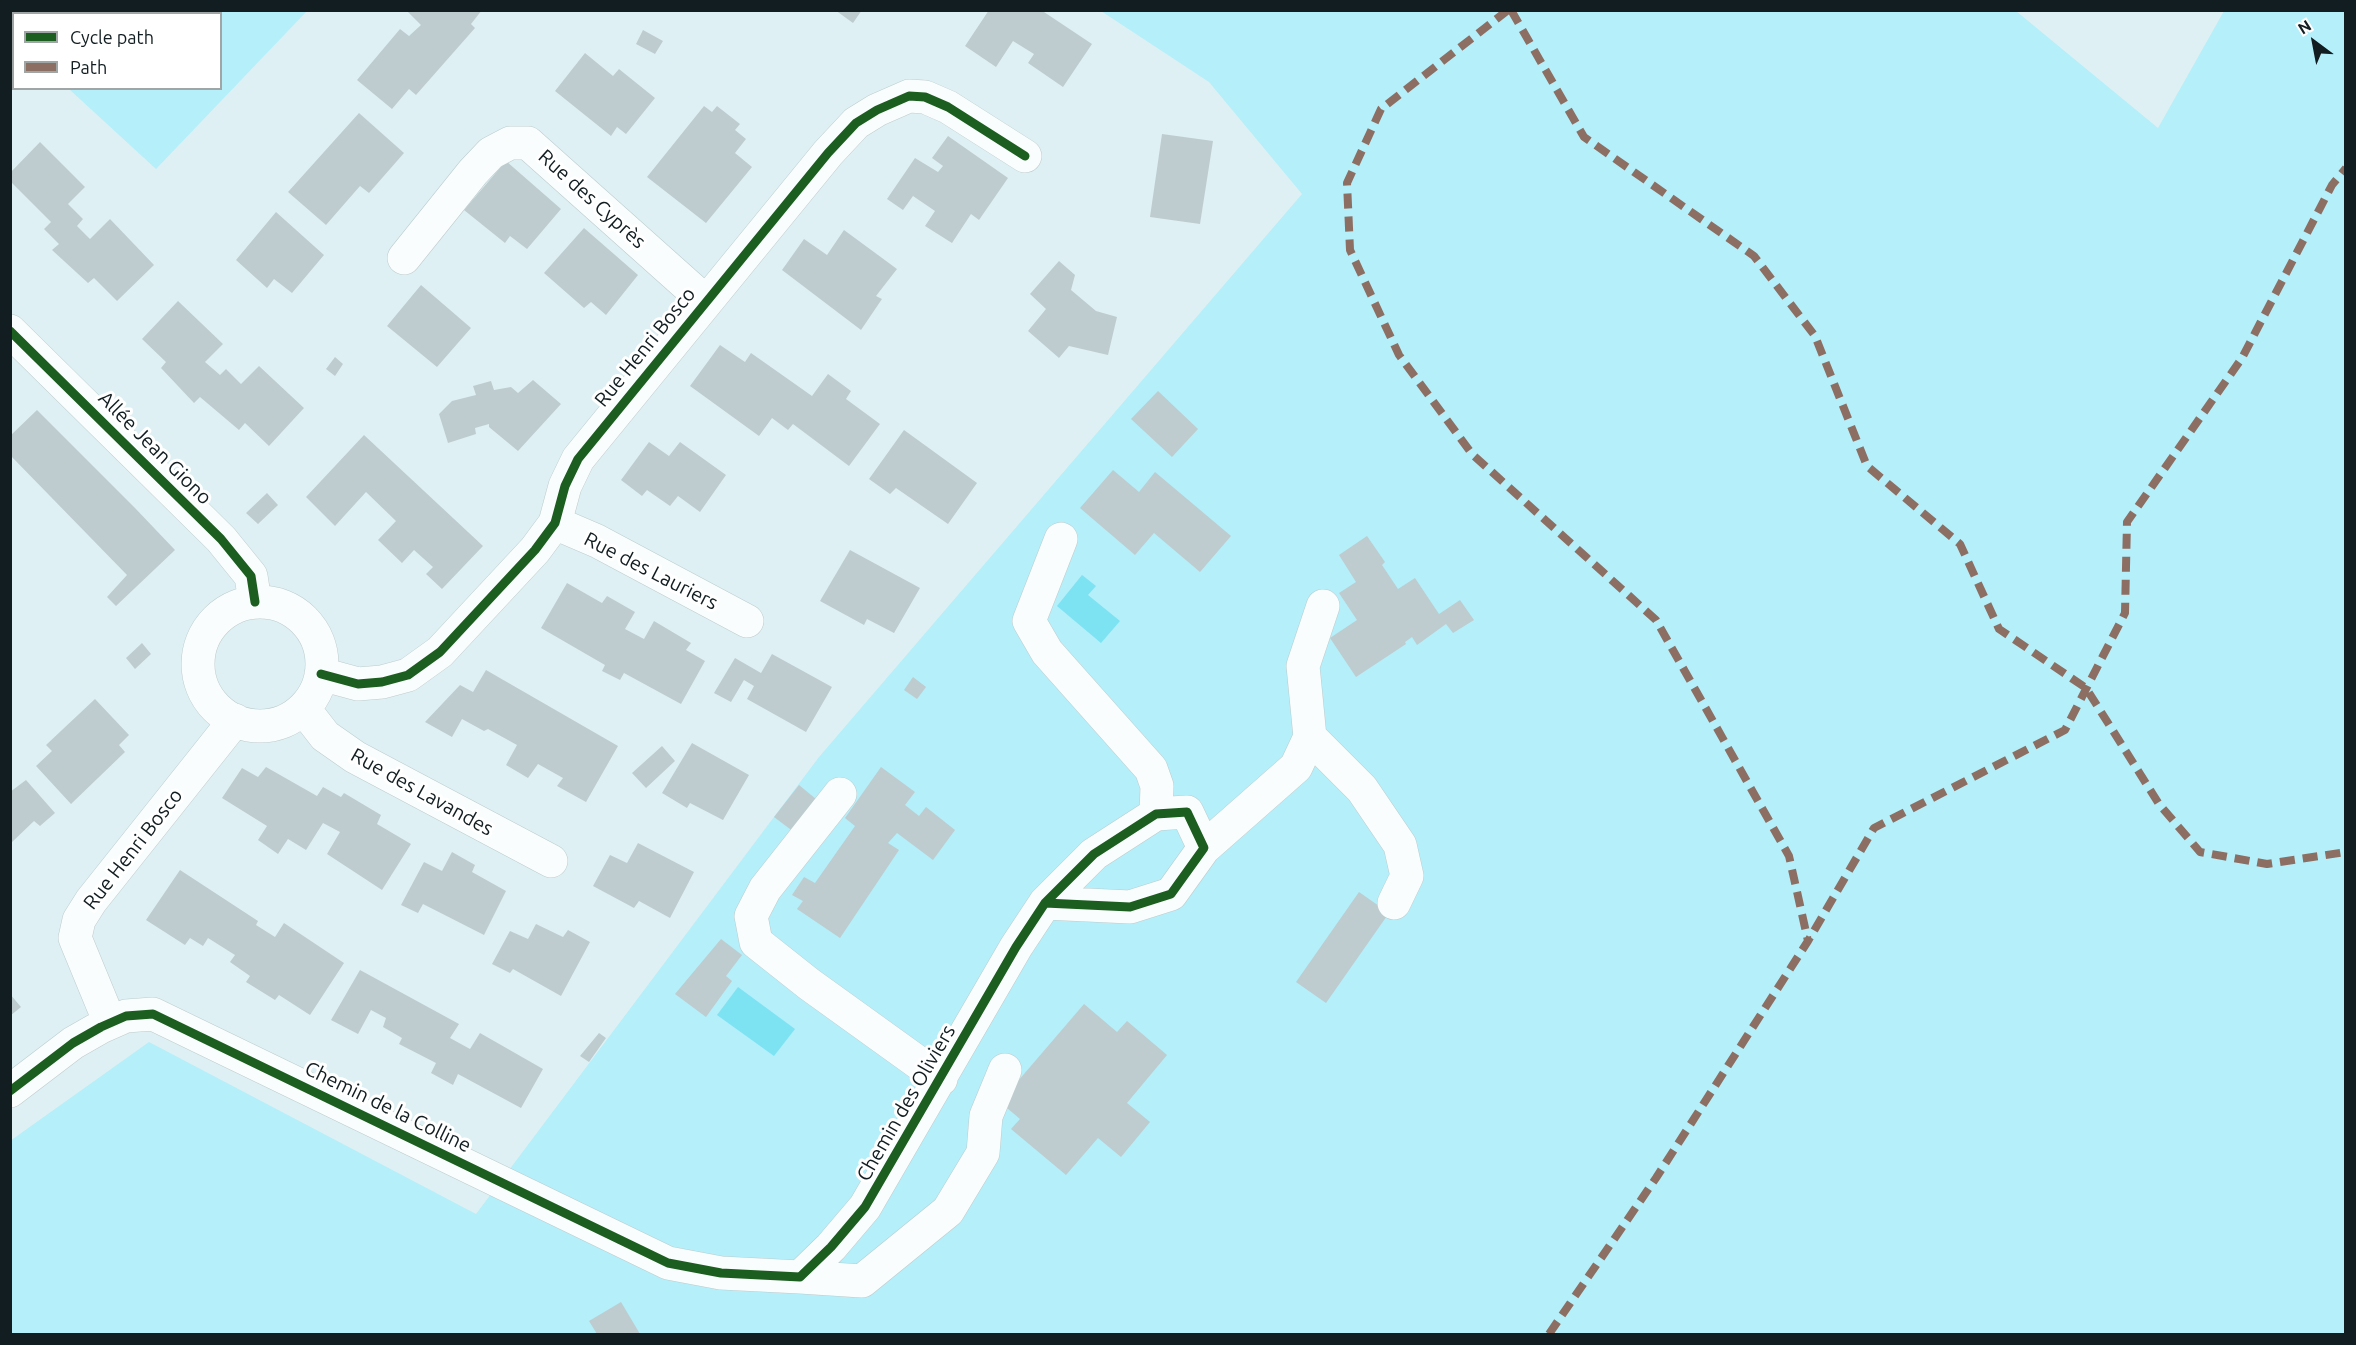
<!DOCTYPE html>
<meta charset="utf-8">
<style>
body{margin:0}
#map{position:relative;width:2356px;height:1345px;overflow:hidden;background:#def0f3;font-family:Ubuntu,sans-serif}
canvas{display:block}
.frame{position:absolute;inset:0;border:12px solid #111d20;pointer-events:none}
.legend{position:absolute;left:12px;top:12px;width:210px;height:78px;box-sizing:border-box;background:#fff;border:2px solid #a0a5a6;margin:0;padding:8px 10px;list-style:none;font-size:18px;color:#111d20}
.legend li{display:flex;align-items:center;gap:12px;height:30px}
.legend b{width:30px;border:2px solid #a0a5a6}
.north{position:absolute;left:2284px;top:12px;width:60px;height:60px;-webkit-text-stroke:4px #fff;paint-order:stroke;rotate:328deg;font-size:16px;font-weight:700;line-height:24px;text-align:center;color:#111d20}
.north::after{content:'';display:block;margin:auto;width:21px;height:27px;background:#111d20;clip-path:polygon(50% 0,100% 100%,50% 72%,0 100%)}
</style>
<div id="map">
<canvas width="2356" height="1345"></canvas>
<div class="frame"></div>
<ul class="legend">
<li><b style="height:8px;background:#1b5e20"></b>Cycle path</li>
<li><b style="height:8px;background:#8d6e63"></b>Path</li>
</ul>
<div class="north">N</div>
</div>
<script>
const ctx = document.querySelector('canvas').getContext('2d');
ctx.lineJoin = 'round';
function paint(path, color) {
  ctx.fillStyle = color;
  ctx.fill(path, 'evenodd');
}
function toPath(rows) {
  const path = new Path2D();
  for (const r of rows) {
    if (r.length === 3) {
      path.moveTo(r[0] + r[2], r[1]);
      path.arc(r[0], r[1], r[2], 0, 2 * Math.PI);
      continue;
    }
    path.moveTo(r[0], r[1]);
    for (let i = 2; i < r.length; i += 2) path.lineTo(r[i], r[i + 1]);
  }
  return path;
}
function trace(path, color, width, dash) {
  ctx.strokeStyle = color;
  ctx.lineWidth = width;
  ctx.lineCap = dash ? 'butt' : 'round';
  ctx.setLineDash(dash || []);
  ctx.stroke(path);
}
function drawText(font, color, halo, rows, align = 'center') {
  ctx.font = font + ' Ubuntu,sans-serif';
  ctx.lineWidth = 6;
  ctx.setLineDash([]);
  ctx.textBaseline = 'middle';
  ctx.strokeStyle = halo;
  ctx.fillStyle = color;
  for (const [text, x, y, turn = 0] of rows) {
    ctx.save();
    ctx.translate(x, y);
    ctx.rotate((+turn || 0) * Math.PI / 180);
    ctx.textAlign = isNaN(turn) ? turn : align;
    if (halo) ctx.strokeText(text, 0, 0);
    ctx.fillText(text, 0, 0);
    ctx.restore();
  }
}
paint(toPath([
 [10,11,11,10,307,11,156,169,69,89,220,88,220,14,14,14,13,38,11,35],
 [1101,11,2016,11,2158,128,2224,11,2345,11,2345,1334,11,1334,10,1141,149,1042,476,1214,819,757,1302,194,1209,82]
]), '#b4effa');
paint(toPath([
 [1082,575,1096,586,1088,595,1120,621,1101,643,1057,606],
 [738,987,795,1029,774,1056,717,1015]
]), '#7de3f2');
paint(toPath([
 [406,10,482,10,471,24,475,28,416,95,409,89,392,109,357,80,400,29,409,36,421,25],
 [835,10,862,10,853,23],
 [989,10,1041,10,1092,44,1063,87,1028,63,1034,54,1013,41,996,67,965,46],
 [643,30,663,41,655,54,636,44],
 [585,53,613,76,619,69,655,98,626,134,617,127,611,136,555,91],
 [704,106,712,112,717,106,740,124,735,130,746,139,735,153,752,167,706,223,647,177],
 [359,113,404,153,369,193,360,186,326,225,288,192],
 [1162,134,1213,141,1200,224,1150,217],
 [948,136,1008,178,979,220,971,214,952,243,925,226,935,211,913,196,903,210,887,199,915,158,938,172,943,166,932,158],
 [40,142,85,187,68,204,83,219,77,226,90,239,110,219,154,265,117,301,94,278,88,283,52,250,59,244,44,229,51,222,10,181,10,173],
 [506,161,561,209,527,249,510,236,505,243,464,210],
 [276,212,324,255,292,293,274,279,267,288,236,260],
 [584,228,638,275,606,315,591,302,584,308,544,273],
 [844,230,897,269,876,296,882,299,861,330,782,270,804,239,827,255],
 [1059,261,1075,275,1071,290,1096,311,1117,317,1108,355,1069,346,1059,358,1028,331,1046,309,1030,294],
 [421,285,471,328,437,367,387,326],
 [178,301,223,344,205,362,220,375,226,369,241,384,259,366,304,408,269,446,245,423,239,430,200,397,194,403,161,368,166,362,142,339],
 [720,345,745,362,751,353,812,396,828,374,851,391,846,399,880,424,849,466,793,424,788,430,772,418,759,436,690,386],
 [335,357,343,364,335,376,326,369],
 [533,380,561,404,518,451,489,427,489,424,475,428,476,434,448,443,439,414,452,401,476,395,473,386,491,381,494,390,511,387,518,393],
 [1158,391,1198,429,1172,457,1131,419],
 [37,410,135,508,175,550,116,606,107,597,127,575,10,455,10,436],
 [904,430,977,483,948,524,896,488,890,494,869,479],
 [364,435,483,546,442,589,426,574,433,567,414,550,402,563,378,540,396,521,366,492,335,526,306,497],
 [649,442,669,456,680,442,726,475,700,512,678,496,670,506,647,490,642,496,621,480],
 [1113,470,1139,492,1155,472,1231,536,1200,572,1154,533,1135,555,1080,508],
 [267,493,278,505,258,524,246,513],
 [1367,536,1385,562,1382,565,1398,589,1415,578,1439,614,1460,600,1474,620,1453,633,1446,624,1417,645,1412,637,1405,642,1406,644,1356,677,1330,638,1357,620,1339,593,1356,582,1339,555],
 [850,550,920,588,894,633,867,619,864,625,820,601],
 [567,583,602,603,607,596,635,612,625,629,644,639,654,621,691,643,686,650,705,661,681,704,624,673,620,680,602,671,605,665,541,628],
 [142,643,151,654,135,669,126,658],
 [772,654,832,687,806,732,747,699,754,686,744,680,731,702,714,693,735,658,761,673],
 [486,670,618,746,586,802,557,786,563,778,538,764,528,778,506,765,517,745,488,729,484,731,462,719,452,737,425,722,460,685,473,692],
 [913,677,926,687,917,699,904,690],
 [95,699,129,735,119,745,125,752,71,804,36,766,52,751,46,745],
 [692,743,749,775,723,820,690,803,687,808,662,793],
 [662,746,675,761,646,788,632,773],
 [266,767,317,796,323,787,341,797,344,793,381,815,377,824,411,844,382,890,327,854,340,832,323,823,306,850,288,839,278,854,258,840,267,826,222,798,242,768,258,777],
 [881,767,915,792,905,805,919,816,926,807,955,830,933,860,897,833,888,843,899,850,840,938,797,909,803,901,792,895,804,877,815,883,855,826,845,818],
 [26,780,55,813,40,826,34,821,10,844,10,792],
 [799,785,822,804,798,835,774,817],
 [638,843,694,872,670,918,639,901,634,908,593,886,610,855,627,863],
 [452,852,475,865,472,872,506,891,484,935,423,904,418,913,401,905,424,862,442,871],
 [180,870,258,921,256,925,275,937,284,923,344,963,310,1015,279,995,275,1000,246,982,250,976,230,962,235,955,208,938,203,946,190,938,185,945,146,920],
 [1359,892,1389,913,1326,1003,1296,982],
 [536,924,563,937,568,930,590,942,561,996,513,969,510,973,492,964,510,931,528,939],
 [721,939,742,955,726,976,732,981,706,1017,675,994],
 [360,970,459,1024,450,1038,470,1049,480,1033,543,1069,521,1108,458,1074,453,1085,431,1073,436,1063,399,1044,402,1038,383,1027,386,1018,371,1010,358,1034,331,1020],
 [10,994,21,1007,10,1016],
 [1084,1004,1117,1032,1127,1021,1167,1055,1127,1103,1150,1122,1121,1157,1098,1138,1066,1175,1011,1129,1020,1119,1000,1102],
 [599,1033,606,1038,589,1062,580,1056],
 [621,1302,640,1334,597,1334,589,1321]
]), '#becccf');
const minor = toPath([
 [404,258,473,172,491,153,510,143,528,143,705,301],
 [10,331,221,539,251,576,255,602],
 [555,523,597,541,747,621],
 [1061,539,1029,621,1047,652,1151,769,1157,786,1156,814],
 [260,664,62],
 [321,674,358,684,382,682,408,675,440,652,535,550,555,523,565,486,578,459,828,153,856,123,877,110,909,96,925,97,948,107,1025,156],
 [304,709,325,736,355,757,551,861],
 [1310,737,1362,789,1400,845,1407,876,1394,903],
 [840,794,765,889,751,916,756,942,809,984,941,1079],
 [1204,848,1296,767,1310,737,1303,666,1323,606],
 [110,1023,75,938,79,920,91,901,235,720],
 [10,1091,73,1043,101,1027,126,1016,153,1014,668,1263,721,1273,800,1277,831,1247,865,1207,1016,947,1045,903,1094,854,1156,814,1187,812,1204,848,1171,894,1130,907,1045,903],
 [800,1277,862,1281,948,1211,983,1153,986,1116,1005,1070]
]);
trace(minor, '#bdccce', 34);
trace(minor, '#fafdfd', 33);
trace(toPath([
 [1508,10,1381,109,1347,183,1350,250,1399,355,1472,454,1656,620,1789,856,1808,941],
 [1511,10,1584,137,1754,256,1815,336,1867,466,1960,544,1999,629,2086,688,2159,804,2200,852,2267,864,2346,852],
 [1549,1334,1656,1178,1808,941,1874,828,2065,730,2125,613,2127,522,2242,358,2332,185,2346,168]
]), '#8d6e63', 8, [15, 8]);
trace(toPath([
 [10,331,221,539,251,576,255,602],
 [321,674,358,684,382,682,408,675,440,652,535,550,555,523,565,486,578,459,828,153,856,123,877,110,909,96,925,97,948,107,1025,156],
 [10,1091,73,1043,101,1027,126,1016,153,1014,668,1263,721,1273,800,1277,831,1247,865,1207,1016,947,1045,903,1094,854,1156,814,1187,812,1204,848,1171,894,1130,907,1045,903]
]), '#1b5e20', 9);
drawText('20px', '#111d20', '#fff', [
 ["Rue des Cyprès",592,199,42],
 ["Rue Henri Bosco",645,347,-51],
 ["Allée Jean Giono",155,448,45],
 ["Rue des Lauriers",651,571,27],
 ["Rue des Lavandes",422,792,29],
 ["Rue Henri Bosco",133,849,-52],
 ["Chemin des Oliviers",906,1103,-60],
 ["Chemin de la Colline",388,1107,26]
]);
</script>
